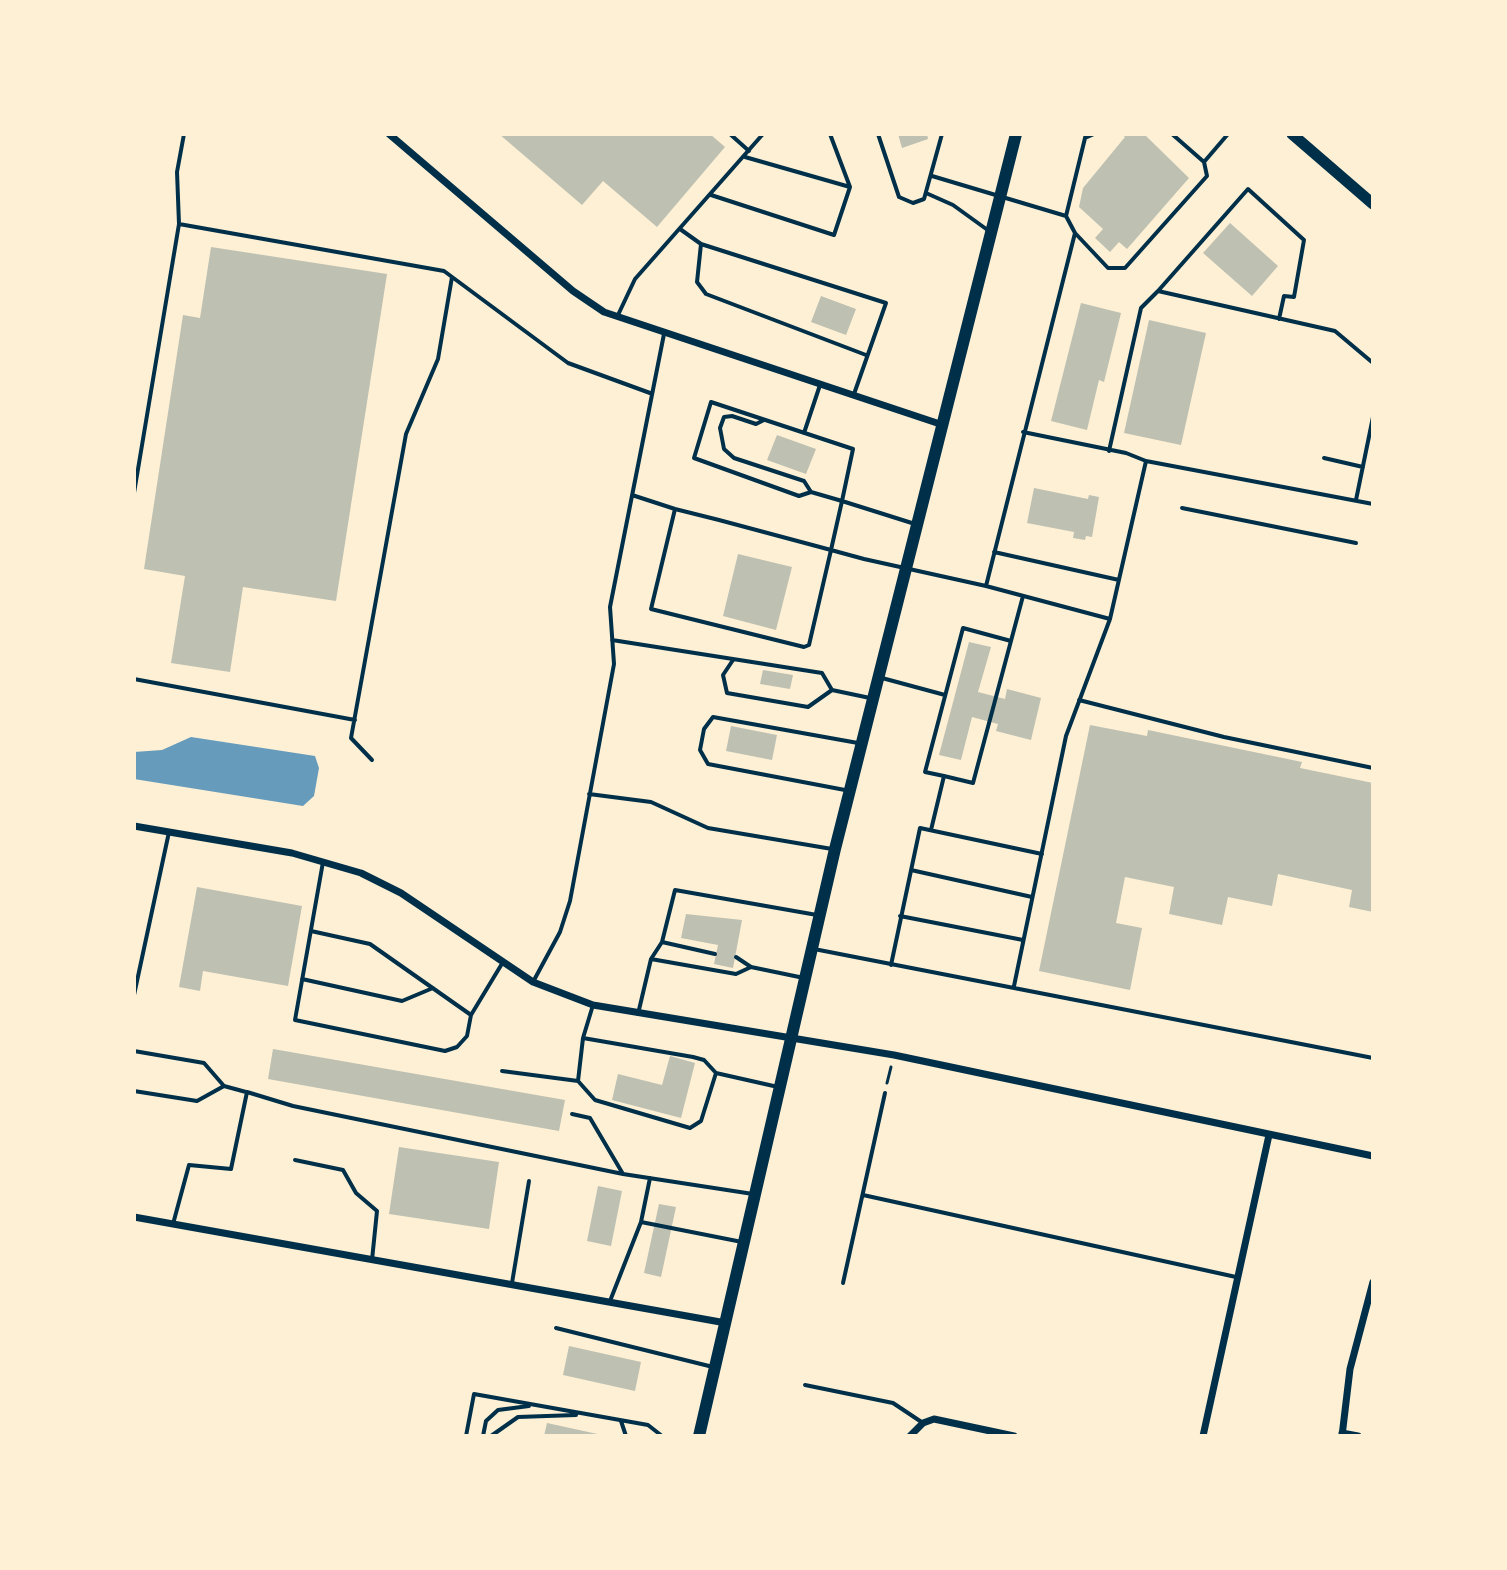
<!DOCTYPE html>
<style>
body{margin:0}
#map{position:relative;width:1507px;height:1570px;overflow:hidden;background:#fdf0d5;font-family:Lora,serif}
canvas{display:block}
.frame{position:absolute;inset:0;border:136px solid #fdf0d5;pointer-events:none}
</style>
<div id="map">
<canvas width="1507" height="1570"></canvas>
<div class="frame"></div>
</div>
<script>
const ctx = document.querySelector('canvas').getContext('2d');
ctx.lineJoin = 'round';
function paint(path, color) {
  ctx.fillStyle = color;
  ctx.fill(path, 'evenodd');
}
function toPath(rows) {
  const path = new Path2D();
  for (const r of rows) {
    path.moveTo(r[0], r[1]);
    for (let i = 2; i < r.length; i += 2) path.lineTo(r[i], r[i + 1]);
  }
  return path;
}
function trace(path, color, width, dash) {
  ctx.strokeStyle = color;
  ctx.lineWidth = width;
  ctx.lineCap = dash ? 'butt' : 'round';
  ctx.setLineDash(dash || []);
  ctx.stroke(path);
}
paint(toPath([
 [191,737,315,756,319,768,314,796,303,806,134,779,134,752,162,750]
]), '#669bbc');
paint(toPath([
 [499,134,710,134,725,147,657,227,603,181,582,205],
 [898,134,927,134,928,139,902,148],
 [1121,134,1144,134,1189,178,1127,249,1119,242,1110,252,1095,238,1103,229,1079,207,1083,188,1125,137],
 [1230,223,1278,266,1252,296,1203,253],
 [211,247,387,274,336,601,243,587,230,672,171,663,185,576,144,569,183,315,200,318],
 [821,296,856,309,846,335,811,322],
 [1081,303,1121,313,1104,382,1099,380,1087,430,1051,421],
 [1149,320,1206,333,1181,445,1124,433],
 [777,435,816,449,806,474,767,460],
 [1034,488,1088,499,1089,495,1099,497,1092,537,1086,536,1085,540,1073,538,1074,532,1027,523],
 [738,554,792,567,776,630,723,616],
 [969,642,991,647,978,692,1005,699,1007,689,1041,698,1031,740,996,731,998,724,972,717,961,760,939,755],
 [763,670,793,675,790,689,760,684],
 [1090,725,1147,736,1148,730,1302,762,1300,768,1373,783,1373,912,1349,907,1352,890,1278,874,1272,906,1228,897,1222,925,1169,914,1174,887,1125,877,1116,923,1142,928,1130,990,1039,971],
 [731,726,777,735,772,760,726,751],
 [197,887,302,906,288,986,203,971,200,991,179,987],
 [686,914,742,920,733,968,714,964,718,945,681,938],
 [273,1049,565,1100,559,1131,268,1079],
 [670,1056,695,1063,681,1118,612,1100,618,1074,662,1085],
 [399,1147,499,1162,489,1229,389,1214],
 [598,1186,622,1191,611,1246,587,1241],
 [659,1204,676,1207,661,1277,644,1273],
 [569,1346,641,1362,635,1391,563,1375],
 [547,1423,602,1435,602,1436,544,1436]
]), '#bec0b2');
trace(toPath([
 [887,1083,891,1067]
]), '#003049', 3);
trace(toPath([
 [730,134,749,151],
 [878,134,899,197,913,203,924,199,942,134],
 [1086,134,1066,216,1075,233,1108,268,1125,268,1207,176,1204,162,1172,134],
 [1085,138,1094,134],
 [745,157,850,187],
 [1204,162,1228,134],
 [932,176,1066,216],
 [926,193,953,205,989,231],
 [711,195,834,235,850,187,830,134],
 [179,224,444,271,568,363,650,393],
 [680,229,701,244,886,303,854,394],
 [701,244,697,282,706,294,866,355],
 [1158,291,1248,189,1304,240,1294,297,1284,296,1279,319],
 [618,315,635,279,763,134],
 [764,420,756,424,732,416,724,417,720,428,724,449,734,458,804,481,811,492],
 [1023,432,1126,453,1146,461,1373,504],
 [804,433,820,385],
 [1109,451,1141,308,1158,291,1335,331,1373,363],
 [1324,458,1363,467],
 [134,493,179,224,177,172,184,134],
 [632,495,675,509],
 [1356,500,1373,417],
 [1182,508,1356,543],
 [915,524,877,512,842,501,811,492,799,496,694,458,711,402,853,449,842,501,831,550,809,645,804,647,651,609,675,509,719,520,831,550,864,559,986,586,1110,619],
 [994,552,1119,580],
 [986,586,1075,233],
 [612,640,822,673,832,690,870,698],
 [733,660,723,675,727,693,808,707,832,690],
 [882,678,945,695],
 [134,679,355,720],
 [1079,700,1224,737,1373,768],
 [372,760,351,738,406,434,438,359,452,277],
 [944,776,973,783,1023,596],
 [845,790,708,764,700,750,704,729,713,717,858,743],
 [589,794,651,802,708,828,832,849],
 [931,830,944,776,925,772,963,628,1011,641],
 [323,862,295,1020,445,1051,457,1047,467,1036,471,1015,503,962],
 [911,870,1032,897],
 [900,916,1023,940],
 [311,931,370,944,471,1015],
 [662,942,715,954],
 [814,949,1373,1058],
 [736,957,751,967],
 [651,959,736,974,751,967,804,978],
 [891,965,920,828,1042,854],
 [302,979,402,1001,433,988],
 [533,982,560,932,570,901,614,664,610,607,664,334],
 [1014,986,1066,736,1110,619,1146,461],
 [134,995,169,832],
 [593,1005,583,1038,578,1081,595,1100,690,1128,701,1121,716,1073,778,1087],
 [638,1014,651,959,662,942,675,890,817,915],
 [583,1038,693,1057,704,1060,716,1073],
 [134,1051,204,1063,224,1086],
 [502,1071,578,1081],
 [134,1091,197,1101,224,1086,246,1092],
 [572,1114,590,1118,623,1174,753,1194],
 [295,1160,343,1170,356,1193,377,1211,372,1260],
 [863,1195,1236,1277],
 [641,1222,650,1178],
 [173,1224,189,1165,231,1169,247,1092,293,1106,623,1174],
 [512,1283,529,1181],
 [843,1283,885,1093],
 [610,1301,641,1222,742,1242],
 [556,1328,713,1367],
 [805,1385,893,1403,923,1423],
 [621,1421,626,1436],
 [466,1436,474,1394,648,1425,662,1436],
 [483,1436,486,1421,498,1410,529,1406],
 [491,1436,518,1417,576,1415]
]), '#003049', 4);
trace(toPath([
 [389,134,573,291,604,312,943,425],
 [134,826,292,853,361,873,401,893,533,982,593,1005,894,1055,1373,1156],
 [134,1217,726,1323],
 [1342,1433,1358,1436],
 [910,1436,923,1423,934,1419,1014,1436],
 [1203,1436,1269,1135],
 [1342,1436,1350,1369,1373,1282]
]), '#003049', 7);
trace(toPath([
 [1292,134,1373,204]
]), '#003049', 11);
trace(toPath([
 [699,1436,835,849,1016,134]
]), '#003049', 12);
</script>
